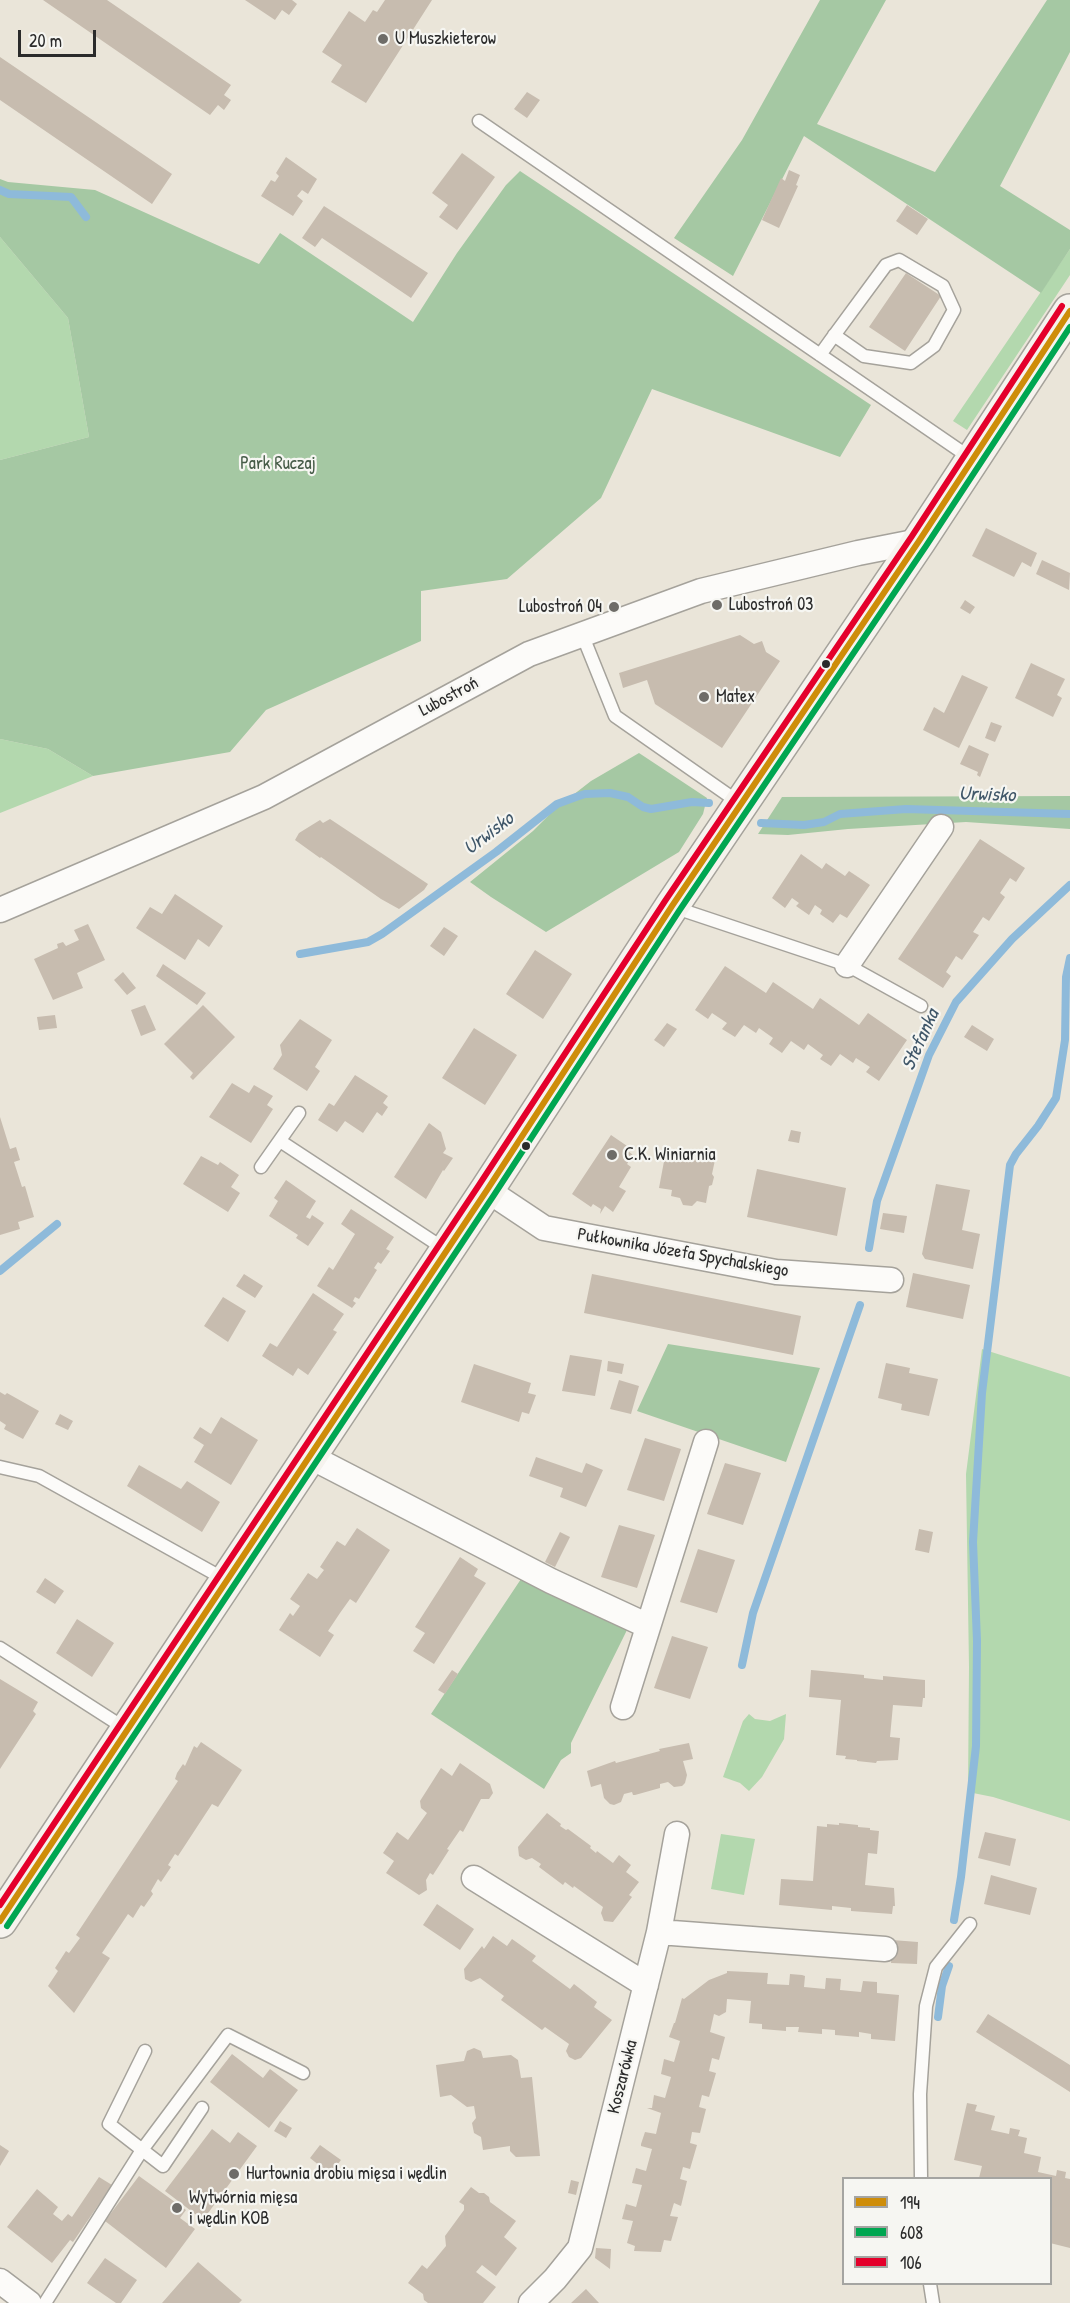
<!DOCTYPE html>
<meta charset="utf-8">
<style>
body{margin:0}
#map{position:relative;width:1070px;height:2303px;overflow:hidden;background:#eae5d9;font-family:"Patrick Hand",sans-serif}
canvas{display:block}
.legend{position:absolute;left:842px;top:2177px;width:210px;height:108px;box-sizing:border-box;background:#f6f6f2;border:2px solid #a5a5a2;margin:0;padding:8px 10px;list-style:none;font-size:18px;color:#2b2b2b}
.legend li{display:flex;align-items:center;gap:12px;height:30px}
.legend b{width:30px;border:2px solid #a5a5a2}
.scale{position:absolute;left:18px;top:30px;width:78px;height:27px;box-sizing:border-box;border:3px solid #2b2b2b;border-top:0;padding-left:8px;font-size:18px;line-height:21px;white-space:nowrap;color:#2b2b2b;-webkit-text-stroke:4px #f6f6f2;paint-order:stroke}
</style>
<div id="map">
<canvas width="1070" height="2303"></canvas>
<ul class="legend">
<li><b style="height:8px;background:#ce8d09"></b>194</li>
<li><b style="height:8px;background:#00a651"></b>608</li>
<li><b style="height:8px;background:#e4002b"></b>106</li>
</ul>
<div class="scale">20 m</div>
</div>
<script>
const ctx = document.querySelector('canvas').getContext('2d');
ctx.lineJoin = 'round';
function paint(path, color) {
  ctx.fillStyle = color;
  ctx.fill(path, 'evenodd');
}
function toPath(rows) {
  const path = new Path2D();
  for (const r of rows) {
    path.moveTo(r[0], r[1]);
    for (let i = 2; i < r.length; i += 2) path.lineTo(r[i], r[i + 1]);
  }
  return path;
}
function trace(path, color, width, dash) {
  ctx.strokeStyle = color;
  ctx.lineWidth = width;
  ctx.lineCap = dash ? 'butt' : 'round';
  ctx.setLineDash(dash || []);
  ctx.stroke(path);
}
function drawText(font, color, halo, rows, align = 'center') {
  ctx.font = font + ' "Patrick Hand",sans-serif';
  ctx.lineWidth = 4.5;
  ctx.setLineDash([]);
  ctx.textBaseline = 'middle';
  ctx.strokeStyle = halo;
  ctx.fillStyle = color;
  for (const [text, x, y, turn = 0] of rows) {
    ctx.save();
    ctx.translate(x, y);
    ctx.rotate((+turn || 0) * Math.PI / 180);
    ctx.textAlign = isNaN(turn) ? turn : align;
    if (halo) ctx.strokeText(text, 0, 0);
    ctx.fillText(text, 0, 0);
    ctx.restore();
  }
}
paint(toPath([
 [0,237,68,318,89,437,0,460],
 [1070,249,1070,275,967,430,953,421],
 [0,739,48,749,93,776,0,813],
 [982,1349,1070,1377,1070,1821,993,1797,968,1792,969,1667,966,1474],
 [749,1714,755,1719,770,1721,786,1714,784,1739,762,1777,749,1791,740,1783,723,1777,743,1721],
 [721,1834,755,1839,744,1895,711,1889]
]), '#b3d8ae');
paint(toPath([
 [820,0,886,0,817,124,935,172,1047,0,1070,0,1070,52,1000,186,1070,230,1070,249,1041,293,804,136,733,276,674,238,742,140],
 [520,171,871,405,840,457,652,389,601,498,507,579,421,591,421,641,266,710,230,752,93,776,48,749,0,739,0,460,89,437,68,318,0,237,0,179,8,182,95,190,259,264,280,233,413,322,457,253,506,185],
 [639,753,707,798,703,814,679,852,546,932,491,897,470,882,533,831,555,809,591,781],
 [1070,796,1070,829,966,822,848,829,788,835,758,834,782,797],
 [668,1344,820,1368,786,1462,637,1411],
 [523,1576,627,1630,571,1743,571,1753,561,1760,544,1789,431,1714]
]), '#a5c8a3');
trace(toPath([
 [0,190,9,194,71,197,86,217],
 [761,823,804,825,824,822,840,814,906,809,1070,814],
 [300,954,368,942,382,934,496,852,557,804,576,797,585,794,610,793,628,797,643,807,651,809,692,802,709,803],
 [869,1248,877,1201,929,1055,956,1002,1012,939,1070,885],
 [0,1271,57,1224],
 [742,1665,753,1613,860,1305],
 [954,1920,961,1877,976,1746,977,1641,973,1542,982,1393,1010,1165,1016,1154,1038,1126,1056,1098,1065,1040,1066,977,1070,958],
 [938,2017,942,1986,949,1966]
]), '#8ebada', 8);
paint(toPath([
 [43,0,107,0,231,85,224,95,231,100,224,110,218,105,210,115],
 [245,0,292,0,297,4,289,15,282,10,275,20],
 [385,0,432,0,366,103,331,82,342,65,322,52,349,11,365,22,373,10,377,12],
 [0,57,172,174,152,204,0,100],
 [527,92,540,100,527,118,514,109],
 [462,153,495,177,457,230,439,217,448,205,432,193],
 [286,157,317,179,308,194,302,190,297,196,303,201,293,216,261,196,271,180,275,182,279,176,276,173],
 [789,170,800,175,796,185,798,186,779,228,762,220,781,178,785,181],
 [907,205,928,219,917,235,896,221],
 [324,206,428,273,411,298,322,238,315,247,302,238],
 [906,273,941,296,905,351,869,327],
 [986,528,1037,553,1031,567,1022,562,1014,577,972,556],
 [1042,560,1070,573,1069,590,1036,574],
 [965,600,975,607,970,614,960,608],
 [740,635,754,644,762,641,766,652,780,661,722,748,655,704,647,680,623,688,619,673],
 [1031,663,1065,679,1057,695,1062,698,1053,717,1015,698],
 [962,675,988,687,959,748,923,730,934,707,944,713],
 [991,722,1002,726,995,742,985,738],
 [969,745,989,754,980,777,977,775,978,772,960,764],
 [330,819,428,884,424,890,399,909,381,899,321,857,320,858,295,840,299,833,320,820,323,823],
 [980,839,1025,868,1016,882,1010,878,1000,893,1005,897,989,921,983,917,973,932,979,935,962,960,956,956,946,972,951,976,943,988,898,959],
 [801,854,822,869,826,863,845,876,849,871,870,885,847,918,840,914,833,923,820,914,822,910,815,905,809,915,796,906,799,903,792,898,785,908,772,898],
 [175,894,223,926,209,947,198,939,185,960,136,928,150,907,162,914],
 [88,924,105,960,77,973,83,988,53,1000,34,959,58,948,57,944,63,942,66,946,79,940,74,930],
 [444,927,458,936,444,956,430,946],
 [535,950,572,974,543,1019,506,994],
 [163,964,206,993,197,1005,156,976],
 [725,966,766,993,773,982,813,1009,820,998,859,1025,868,1013,907,1040,879,1081,866,1072,870,1067,856,1058,853,1063,840,1054,831,1066,820,1059,823,1055,808,1044,804,1050,791,1041,782,1053,769,1044,773,1038,759,1028,756,1033,744,1025,735,1037,722,1029,727,1023,712,1013,708,1019,695,1010],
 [123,972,136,988,127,995,114,980],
 [145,1005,156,1030,141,1036,131,1010],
 [203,1005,235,1037,193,1080,190,1077,193,1073,164,1044],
 [55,1015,57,1028,39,1030,37,1017],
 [300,1019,332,1040,315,1067,320,1071,307,1091,273,1069,282,1055,280,1045],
 [667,1023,677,1029,664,1047,654,1040],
 [972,1025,994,1039,987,1051,964,1037],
 [474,1028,517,1055,485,1105,442,1078],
 [355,1075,388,1096,383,1103,388,1107,382,1116,377,1112,363,1133,345,1121,337,1132,318,1120,329,1103,334,1106],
 [232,1083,249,1093,254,1085,273,1096,267,1105,273,1109,251,1143,209,1117],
 [0,1117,10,1149,16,1147,20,1160,14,1162,22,1187,25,1186,34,1217,18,1222,20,1229,0,1235],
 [429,1123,441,1132,446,1149,443,1153,453,1158,444,1171,443,1170,426,1199,394,1177],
 [791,1130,801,1132,799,1143,788,1141],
 [611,1135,630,1148,628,1151,633,1155,627,1164,631,1167,619,1187,626,1191,613,1212,605,1206,600,1214,601,1209,593,1204,591,1207,572,1194],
 [680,1153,693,1156,693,1159,701,1161,701,1157,715,1160,712,1174,714,1177,712,1185,709,1186,706,1203,697,1201,692,1206,683,1205,680,1198,671,1196,672,1190,659,1188,665,1156,679,1158],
 [201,1156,218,1165,220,1162,239,1175,231,1187,240,1193,228,1212,183,1184],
 [757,1169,846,1188,837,1236,747,1217],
 [286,1180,316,1201,306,1217,310,1219,312,1215,324,1223,308,1246,296,1238,298,1235,269,1216,278,1201,274,1198],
 [936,1184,970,1190,962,1230,980,1234,973,1269,925,1259,922,1254],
 [351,1209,394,1237,386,1249,390,1251,381,1264,378,1262,374,1268,377,1270,359,1299,355,1297,353,1301,356,1303,352,1308,317,1286,329,1267,333,1270,355,1234,341,1224],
 [883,1213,907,1216,904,1233,880,1229],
 [913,1273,970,1285,963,1319,906,1307],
 [244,1274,263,1286,255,1298,236,1286],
 [592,1274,801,1316,793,1355,584,1313],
 [313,1293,344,1314,333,1330,337,1332,308,1375,298,1368,293,1376,262,1356,270,1343,277,1347],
 [223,1297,246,1311,228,1342,204,1326],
 [570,1355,602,1360,595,1396,562,1391],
 [608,1361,624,1364,622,1374,607,1371],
 [886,1363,910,1368,909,1373,938,1379,929,1416,901,1410,902,1404,878,1398],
 [474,1364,531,1383,528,1393,536,1395,529,1414,522,1412,519,1422,461,1402],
 [619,1380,639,1386,631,1414,610,1409],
 [0,1392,5,1395,7,1393,39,1411,23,1439,4,1429,6,1425,0,1421],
 [60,1414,73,1421,68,1430,55,1424],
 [221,1417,258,1440,231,1485,194,1462,204,1445,193,1438,200,1427,211,1434],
 [645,1438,681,1449,664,1501,627,1490],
 [536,1457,582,1473,586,1463,603,1470,586,1507,560,1497,563,1488,529,1476],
 [725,1463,761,1473,743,1525,707,1514],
 [139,1465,181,1489,187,1481,220,1502,202,1532,127,1486],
 [619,1525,655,1535,637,1588,601,1577],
 [357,1528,390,1550,356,1603,350,1599,340,1613,328,1631,334,1635,320,1657,279,1630,290,1613,293,1616,300,1606,290,1599,308,1573,317,1579,324,1570,320,1567,337,1541,345,1546],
 [919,1529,933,1532,929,1553,915,1550],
 [560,1532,570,1537,555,1567,545,1562],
 [698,1549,735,1560,717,1613,680,1602],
 [460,1557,478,1569,474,1576,486,1583,434,1664,413,1651,425,1633,415,1627],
 [45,1578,64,1591,55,1604,36,1592],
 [77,1619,114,1643,92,1677,56,1653],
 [672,1636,708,1647,690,1699,654,1688],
 [452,1670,458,1674,445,1694,438,1690],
 [811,1670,864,1675,864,1678,883,1680,883,1676,925,1680,925,1698,923,1698,922,1707,893,1705,890,1737,900,1738,898,1760,877,1761,876,1763,857,1761,857,1760,845,1759,846,1756,836,1755,841,1700,809,1697],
 [0,1679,38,1702,33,1711,36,1714,0,1769],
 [201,1742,242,1770,218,1807,212,1804,178,1856,175,1854,168,1865,171,1867,161,1882,158,1879,151,1891,153,1894,144,1907,141,1905,133,1918,128,1914,102,1953,110,1958,74,2013,48,1986,58,1971,55,1968,66,1951,69,1953,80,1938,76,1935,178,1781,175,1779,177,1773,183,1764,185,1766,194,1746,197,1748],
 [689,1743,693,1759,683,1761,687,1775,685,1783,682,1786,674,1787,668,1782,660,1784,660,1788,635,1795,633,1795,632,1792,624,1794,621,1802,614,1805,610,1804,604,1798,601,1784,591,1787,587,1771,615,1761,616,1763,660,1751,659,1749],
 [460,1763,490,1784,493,1793,489,1799,481,1799,463,1832,460,1830,447,1849,449,1850,433,1875,430,1873,426,1880,427,1890,419,1895,386,1873,394,1861,383,1853,397,1832,408,1840,427,1813,421,1808,420,1801,441,1768,452,1776],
 [547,1813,561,1824,560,1826,566,1830,568,1829,591,1846,590,1848,596,1853,597,1851,613,1863,619,1855,631,1865,626,1872,639,1882,629,1895,632,1897,613,1922,604,1921,601,1913,603,1907,574,1886,573,1888,565,1882,563,1885,539,1867,541,1864,532,1858,526,1860,519,1856,518,1847],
 [839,1823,858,1825,858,1827,870,1828,870,1830,879,1831,877,1854,868,1853,865,1885,894,1888,895,1906,893,1906,892,1914,851,1911,851,1908,832,1906,832,1910,779,1905,781,1879,813,1881,817,1826,827,1827,827,1824,839,1825],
 [985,1832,1016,1839,1010,1866,978,1858],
 [991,1875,1037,1888,1030,1915,984,1904],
 [437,1904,474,1929,460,1950,423,1925],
 [493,1936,507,1946,512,1939,536,1956,532,1961,570,1989,574,1984,597,2002,594,2007,612,2020,581,2058,575,2060,569,2057,566,2051,569,2044,545,2027,542,2030,501,2000,504,1996,480,1978,471,1982,465,1979,464,1969,482,1946,484,1949],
 [892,1940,918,1942,917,1964,891,1963],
 [727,1971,768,1973,767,1984,789,1985,790,1974,802,1975,805,1976,804,1987,825,1989,826,1978,841,1979,840,1990,861,1992,863,1981,877,1982,877,1993,899,1995,895,2041,871,2039,871,2034,859,2032,859,2037,835,2035,835,2030,822,2029,822,2034,798,2032,799,2027,786,2027,786,2031,762,2029,762,2024,749,2023,751,2001,727,1999,726,2012,719,2016,714,2014,710,2032,725,2037,719,2060,712,2058,709,2071,716,2073,709,2097,702,2095,699,2107,706,2109,700,2133,692,2132,690,2143,697,2145,690,2169,683,2167,680,2179,687,2181,681,2206,674,2203,670,2216,678,2217,671,2241,664,2240,661,2252,634,2251,635,2246,627,2243,633,2221,622,2219,626,2204,636,2207,642,2185,632,2183,636,2168,646,2171,652,2149,641,2146,641,2144,645,2132,656,2134,661,2113,647,2108,652,2108,654,2095,665,2098,671,2077,661,2074,664,2059,674,2062,680,2041,669,2037,674,2023,675,2023,682,1998,684,1999,709,1980,727,1973],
 [988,2014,1070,2065,1070,2092,976,2032],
 [474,2048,481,2051,483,2058,511,2055,518,2060,521,2078,532,2077,540,2156,516,2157,510,2151,510,2146,483,2150,481,2137,474,2133,472,2123,476,2118,474,2106,467,2107,451,2095,440,2097,436,2065,464,2061,467,2051],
 [232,2054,263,2078,270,2069,298,2090,269,2128,210,2082],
 [967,2103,977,2105,975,2111,995,2116,991,2130,1009,2134,1010,2128,1020,2130,1018,2136,1027,2138,1024,2153,1041,2157,1038,2172,1056,2176,1057,2170,1066,2172,1065,2178,1070,2179,1070,2248,1050,2243,1050,2178,979,2178,982,2166,954,2160],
 [280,2121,292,2128,286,2138,274,2131],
 [212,2129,230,2143,238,2132,257,2146,203,2220,165,2191],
 [0,2145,9,2151,0,2166],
 [320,2145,341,2160,330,2174,310,2158],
 [139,2176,186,2210,180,2218,195,2229,166,2268,105,2221],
 [99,2177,112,2185,73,2242,70,2240,52,2263,7,2227,37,2189,58,2207,53,2214,62,2221,68,2214,72,2217],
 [571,2180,579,2182,576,2195,568,2193],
 [471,2187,479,2193,484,2193,489,2197,490,2202,516,2221,504,2237,517,2248,496,2276,482,2265,476,2272,496,2287,483,2303,428,2303,424,2300,423,2294,408,2283,422,2265,427,2269,446,2246,445,2236,464,2210,464,2205,459,2202],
 [596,2248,611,2249,610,2269,595,2258],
 [105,2258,137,2280,121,2303,116,2303,87,2283],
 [198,2262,242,2300,239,2303,162,2303],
 [586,2289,599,2303,571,2303]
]), '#c7bcaf');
const lane = toPath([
 [479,121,972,459],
 [820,355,830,341,886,265,899,260,943,286,954,310,934,346,911,363,864,356,834,335],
 [582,634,615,716,741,804],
 [673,907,847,965,921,1006],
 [280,1141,446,1250],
 [261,1167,299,1113],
 [0,1467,39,1476,226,1580],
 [0,1648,126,1729],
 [145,2051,109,2124,163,2166,202,2108],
 [921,2178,920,2094,926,2006,936,1967,970,1924],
 [930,2284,933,2303],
 [45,2303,142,2150,228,2035,303,2073]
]);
const street = toPath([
 [0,910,264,797,529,654,701,591,858,553,919,541],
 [847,965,941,827],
 [487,1190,544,1228,776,1272,891,1280],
 [309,1456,551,1581,648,1626],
 [623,1707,706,1442],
 [474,1878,646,1985],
 [659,1932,885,1949],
 [0,2281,29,2303],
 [531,2303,555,2279,580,2248,659,1932,677,1834]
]);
const secondary = toPath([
 [0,1921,487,1190,672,906,919,541,1070,311]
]);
trace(lane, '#a5a29b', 15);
trace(street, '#a5a29b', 27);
trace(secondary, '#a5a29b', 36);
trace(lane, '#fcfbf9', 12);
trace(street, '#fcfbf9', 24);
trace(secondary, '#f6f3ee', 33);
trace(toPath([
 [0,1921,487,1190,672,906,919,541,1070,311]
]), '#ce8d09', 6);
trace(toPath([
 [7,1926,494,1195,679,911,926,546,1070,327]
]), '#00a651', 6);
trace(toPath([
 [0,1905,479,1185,665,901,912,536,1062,306]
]), '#e4002b', 6);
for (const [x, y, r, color] of [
 [383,39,6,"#6e6c68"],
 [717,605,6,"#6e6c68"],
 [614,607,6,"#6e6c68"],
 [826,664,5,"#2b2b2b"],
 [704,697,6,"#6e6c68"],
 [526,1146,5,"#2b2b2b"],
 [612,1155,6,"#6e6c68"],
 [234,2174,6,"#6e6c68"],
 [177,2208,6,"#6e6c68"]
]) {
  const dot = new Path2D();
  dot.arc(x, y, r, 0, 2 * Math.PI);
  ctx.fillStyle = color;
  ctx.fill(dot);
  trace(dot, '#f6f6f2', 2);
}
drawText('18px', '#2b2b2b', '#f6f6f2', [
 ["U Muszkieterow",395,39],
 ["Lubostroń 03",729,605],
 ["Lubostroń 04",602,607,"right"],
 ["Matex",716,697],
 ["C.K. Winiarnia",624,1155],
 ["Hurtownia drobiu mięsa i wędlin",246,2174],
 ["Wytwórnia mięsa",189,2198],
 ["i wędlin KOB",189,2219]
], 'left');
drawText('18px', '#465c48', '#f6f6f2', [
 ["Park Ruczaj",278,464]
]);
drawText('18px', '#2b2b2b', '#f6f6f2', [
 ["Lubostroń",449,697,-28],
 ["Pułkownika Józefa Spychalskiego",683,1253,10],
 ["Koszarówka",623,2077,-76]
]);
drawText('italic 20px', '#405769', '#f6f6f2', [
 ["Urwisko",987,795,2],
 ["Urwisko",489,834,-37],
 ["Stefanka",921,1040,-66]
]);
</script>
